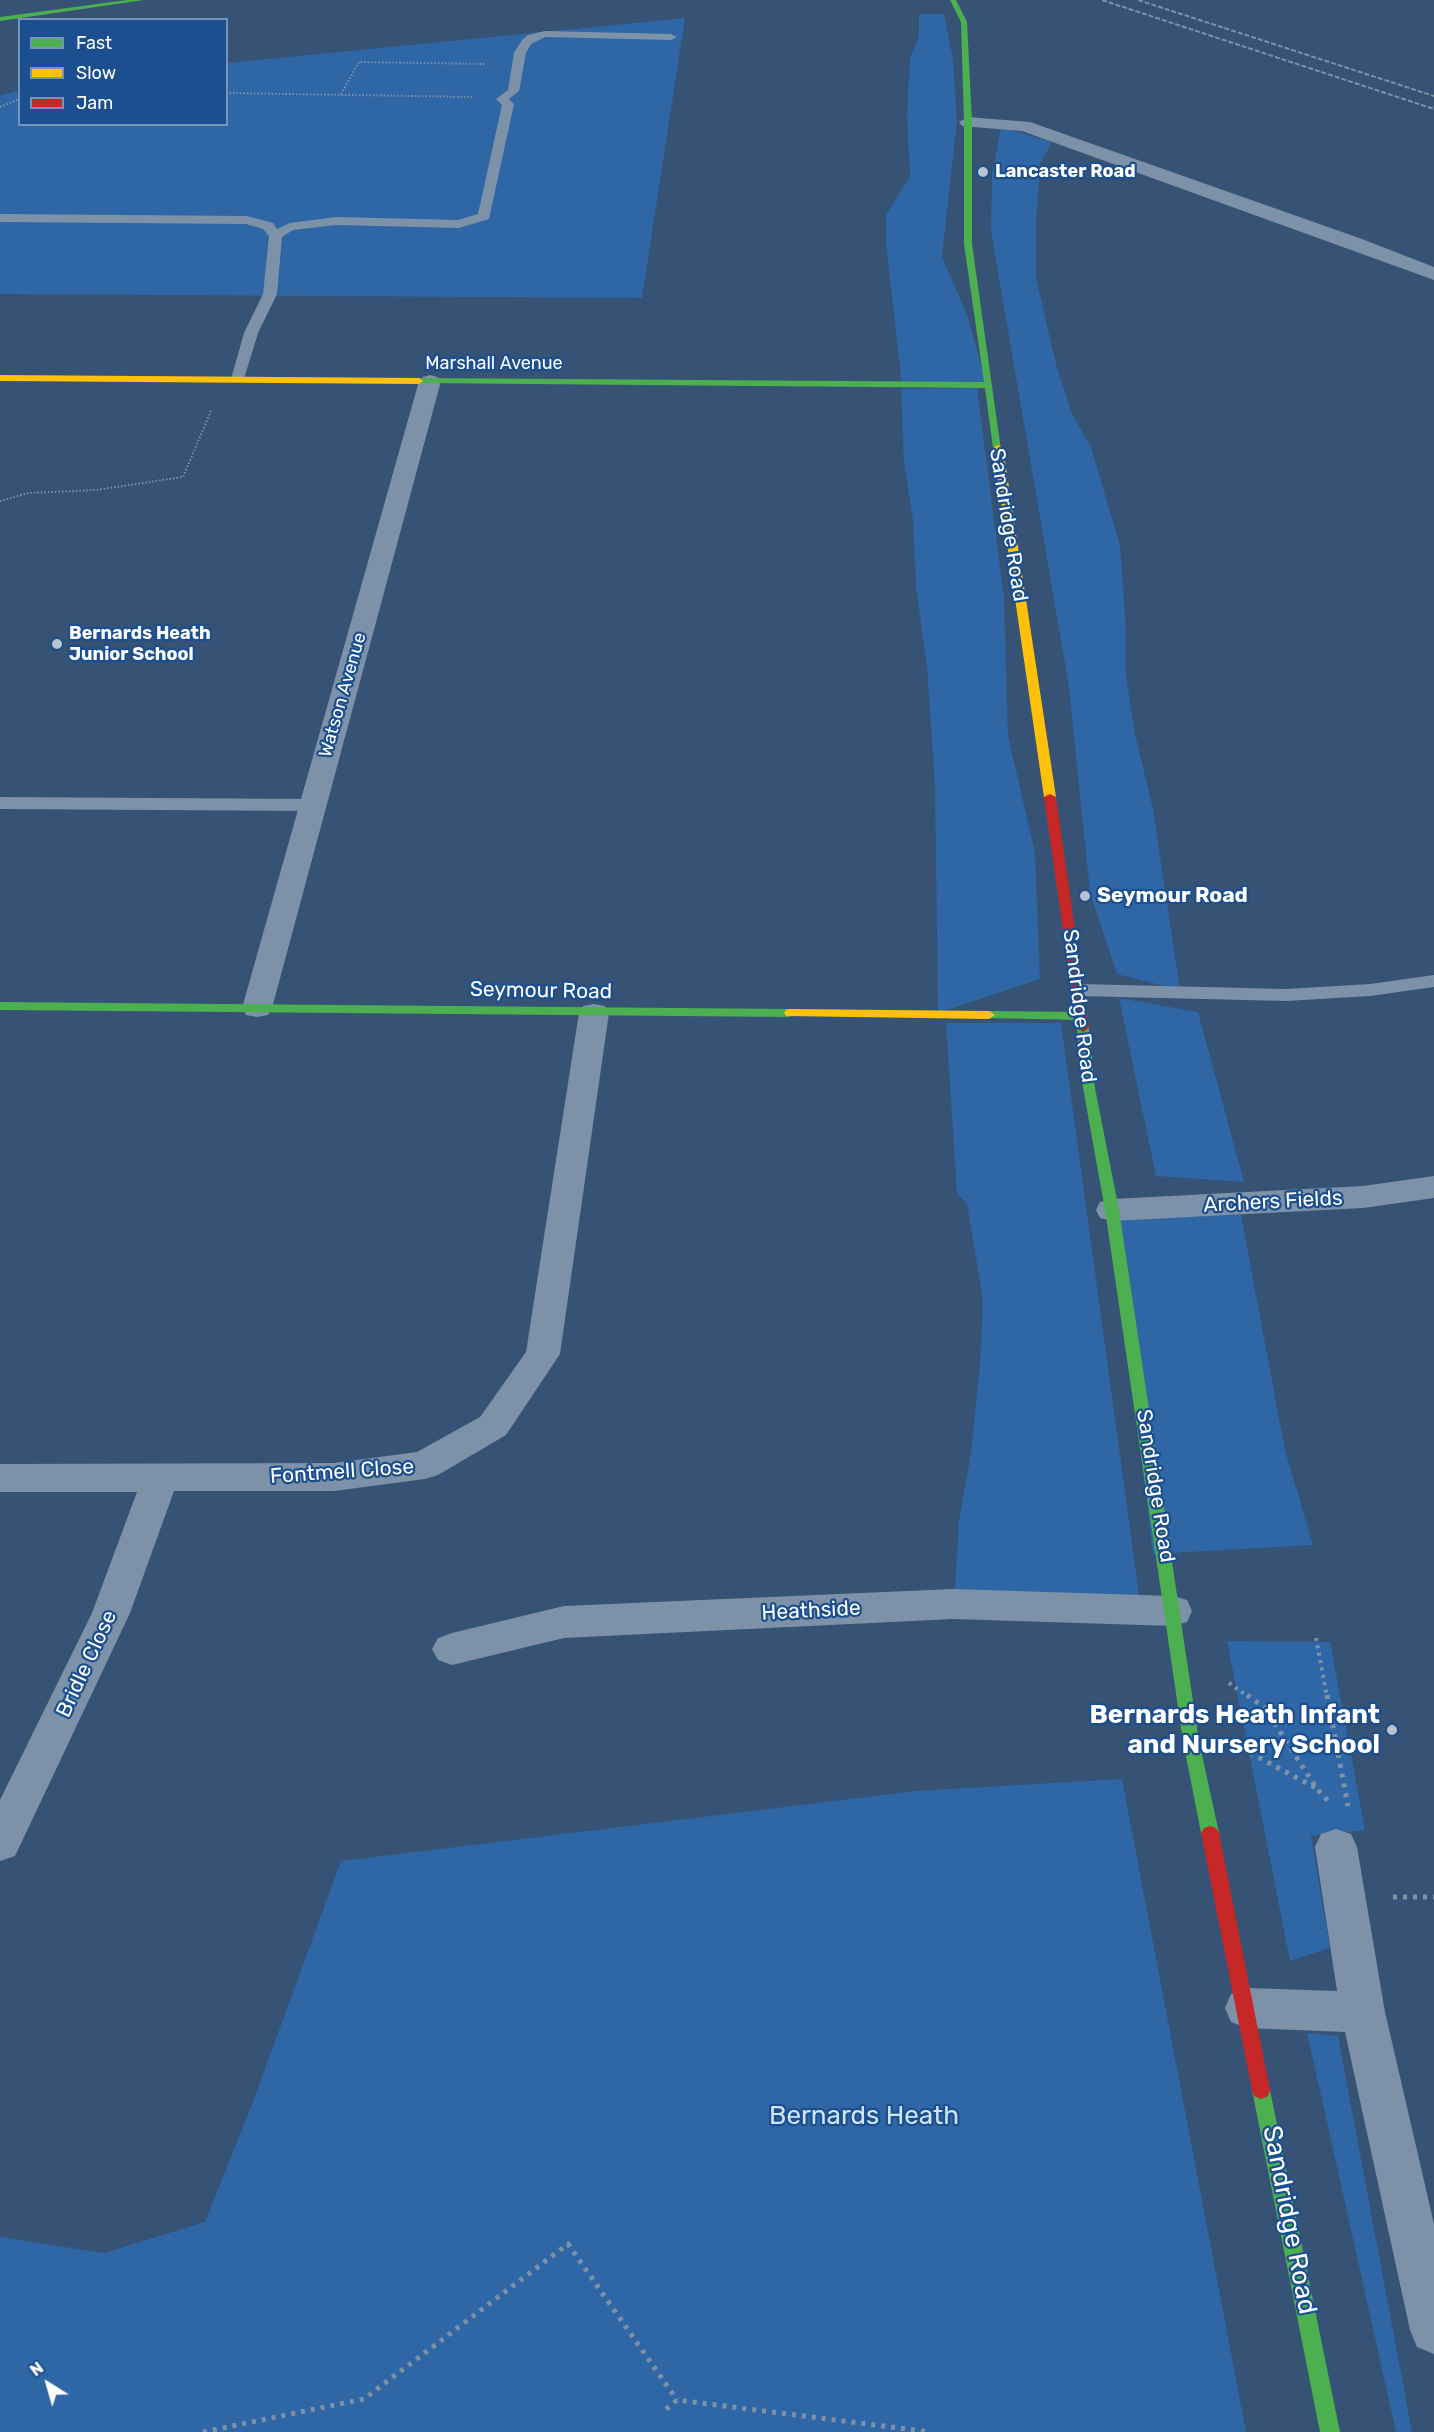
<!DOCTYPE html>
<style>
body{margin:0}
#map{position:relative;width:1434px;height:2432px;overflow:hidden;background:#365274;font-family:Rubik,sans-serif}
canvas{display:block}
.legend{position:absolute;left:18px;top:18px;width:210px;height:108px;box-sizing:border-box;background:#1b4f8f;border:2px solid #7695bc;margin:0;padding:8px 10px;list-style:none;font-size:18px;color:#fff}
.legend li{display:flex;align-items:center;gap:12px;height:30px}
.legend b{width:30px;border:2px solid #7695bc}
.north{position:absolute;left:18px;top:2354px;width:60px;height:60px;-webkit-text-stroke:4px #1b4f8f;paint-order:stroke;rotate:323deg;font-size:16px;font-weight:700;line-height:24px;text-align:center;color:#fff}
.north::after{content:'';display:block;margin:auto;width:21px;height:27px;background:#fff;clip-path:polygon(50% 0,100% 100%,50% 72%,0 100%)}
</style>
<div id="map">
<canvas width="1434" height="2432"></canvas>
<ul class="legend">
<li><b style="height:8px;background:#4caf50"></b>Fast</li>
<li><b style="height:8px;background:#ffc107"></b>Slow</li>
<li><b style="height:8px;background:#c62828"></b>Jam</li>
</ul>
<div class="north">N</div>
</div>
<script>
const ctx = document.querySelector('canvas').getContext('2d');
ctx.lineJoin = 'round';
function paint(path, color) {
  ctx.fillStyle = color;
  ctx.fill(path, 'evenodd');
}
function toPath(rows) {
  const path = new Path2D();
  for (const r of rows) {
    path.moveTo(r[0], r[1]);
    for (let i = 2; i < r.length; i += 2) path.lineTo(r[i], r[i + 1]);
  }
  return path;
}
function trace(path, color, width, dash) {
  ctx.strokeStyle = color;
  ctx.lineWidth = width;
  ctx.lineCap = dash ? 'butt' : 'round';
  ctx.setLineDash(dash || []);
  ctx.stroke(path);
}
function drawText(font, color, halo, rows, align = 'center') {
  ctx.font = font + ' Rubik,sans-serif';
  ctx.lineWidth = 4.5;
  ctx.setLineDash([]);
  ctx.textBaseline = 'middle';
  ctx.strokeStyle = halo;
  ctx.fillStyle = color;
  for (const [text, x, y, turn = 0] of rows) {
    ctx.save();
    ctx.translate(x, y);
    ctx.rotate((+turn || 0) * Math.PI / 180);
    ctx.textAlign = isNaN(turn) ? turn : align;
    if (halo) ctx.strokeText(text, 0, 0);
    ctx.fillText(text, 0, 0);
    ctx.restore();
  }
}
paint(toPath([
 [919,14,944,14,953,59,957,121,942,257,967,315,987,385,902,385,886,244,886,215,910,176,907,116,910,58,919,37],
 [685,18,642,298,0,294,0,95,19,91,20,124,226,124,227,63],
 [1001,127,1052,142,1040,164,1036,224,1036,278,1056,364,1072,414,1091,447,1120,546,1125,614,1126,676,1135,734,1153,809,1180,990,1117,974,1090,893,1069,687,991,231,992,175],
 [977,388,1004,597,1008,736,1035,853,1040,979,938,1013,935,785,927,667,916,587,913,520,904,462,901,389],
 [1119,998,1198,1012,1244,1182,1156,1176],
 [946,1023,1061,1023,1141,1609,954,1600,959,1521,971,1453,980,1364,983,1300,967,1204,957,1193],
 [1241,1215,1285,1450,1313,1545,1153,1554,1113,1219],
 [1227,1641,1330,1642,1365,1830,1311,1836,1330,1948,1290,1961],
 [1122,1779,1246,2432,0,2432,0,2237,104,2253,205,2222,251,2107,341,1861,916,1791],
 [1307,2033,1338,2036,1412,2432,1396,2432]
]), '#2f66a5');
trace(toPath([
 [226,93,472,97],
 [341,94,359,62,485,64],
 [0,107,20,99],
 [0,501,28,493,96,490,183,477,211,411]
]), '#7d92a8', 2, [1.5, 2]);
trace(toPath([
 [1316,1638,1327,1697],
 [1229,1683,1249,1697]
]), '#7d92a8', 4, [3, 4.5]);
trace(toPath([
 [1247,1695,1264,1707,1317,1789,1331,1804],
 [1327,1695,1348,1806],
 [1241,1748,1316,1788],
 [1393,1897,1434,1897],
 [666,2409,677,2400,931,2432],
 [203,2432,364,2399,568,2244,677,2400]
]), '#7d92a8', 5, [4, 6]);
paint(toPath([
 [545,31,671,34,677,37,671,40,545,37,531,44,526,53,519,91,509,99,514,104,489,219,459,228,336,225,293,230,282,237,277,294,258,333,243,382,233,382,231,379,244,333,263,294,269,236,263,229,246,224,0,222,0,214,247,216,273,223,277,229,290,223,336,217,458,220,478,214,502,105,496,99,508,90,514,53,522,40,528,35,545,31],
 [0,797,312,799,321,805,312,811,0,809,0,797],
 [1434,975,1434,987,1370,996,1286,1001,1079,996,1072,994,1069,990,1072,986,1079,984,1286,989,1370,984,1434,975]
]), '#7d92a8');
paint(toPath([
 [968,117,1030,122,1362,239,1434,267,1434,280,1022,131,962,126,959,122,968,117],
 [430,375,437,377,441,381,272,1008,268,1015,257,1017,246,1015,242,1008,419,381,423,377,430,375],
 [594,1004,605,1006,609,1013,560,1354,506,1435,438,1475,425,1479,334,1491,174,1491,130,1613,15,1856,0,1861,0,1800,92,1613,137,1492,0,1492,0,1464,334,1463,417,1452,480,1417,526,1352,579,1013,583,1006,594,1004],
 [1434,1176,1434,1198,1363,1208,1112,1221,1100,1218,1096,1210,1100,1202,1112,1199,1363,1186,1434,1176],
 [953,1589,1173,1596,1187,1600,1192,1611,1187,1622,1173,1626,953,1619,564,1638,452,1665,438,1660,432,1649,438,1638,452,1633,564,1606,953,1589],
 [1336,1829,1351,1834,1357,1847,1385,2012,1434,2224,1434,2354,1417,2347,1410,2330,1345,2032,1247,2028,1231,2022,1225,2008,1231,1994,1247,1988,1337,1991,1315,1847,1321,1834,1336,1829]
]), '#7d92a8');
paint(toPath([
 [127,0,144,0,0,21,0,17,127,0],
 [950,0,956,0,967,22,972,122,972,244,1001,450,993,448,985,388,416,383,416,379,419,378,984,382,964,244,964,122,961,22,950,0],
 [0,1002,790,1009,796,1013,790,1017,0,1010,0,1002],
 [989,1011,1082,1012,1088,1016,1082,1020,985,1018,983,1015,985,1012,989,1011],
 [1083,1024,1089,1028,1095,1088,1119,1210,1199,1741,1219,1833,1216,1838,1210,1840,1204,1838,1201,1833,1183,1741,1105,1210,1083,1088,1077,1028,1083,1024],
 [1261,2081,1268,2084,1270,2090,1340,2432,1320,2432,1252,2090,1254,2084,1261,2081]
]), '#4caf50');
paint(toPath([
 [0,375,419,378,423,381,419,384,0,381,0,375],
 [998,445,1003,448,1056,797,1050,800,1044,797,993,448,998,445],
 [790,1009,989,1011,995,1015,989,1019,786,1016,784,1013,786,1010,790,1009]
]), '#ffc107');
paint(toPath([
 [1050,794,1056,797,1089,1028,1083,1032,1077,1028,1044,797,1050,794],
 [1210,1826,1216,1828,1219,1833,1270,2090,1268,2096,1261,2099,1254,2096,1252,2090,1201,1833,1204,1828,1210,1826]
]), '#c62828');
trace(toPath([
 [1102,0,1434,109],
 [1138,0,1434,96]
]), '#7e92a7', 2, [5, 2]);
for (const [x, y, r, color] of [
 [983,172,6,"#b9c2ce"],
 [57,644,6,"#b9c2ce"],
 [1085,896,6,"#b9c2ce"],
 [1392,1730,6,"#b9c2ce"]
]) {
  const dot = new Path2D();
  dot.arc(x, y, r, 0, 2 * Math.PI);
  ctx.fillStyle = color;
  ctx.fill(dot);
  trace(dot, '#1b4f8f', 2);
}
drawText('bold 18px', '#fff', '#1b4f8f', [
 ["Lancaster Road",995,172],
 ["Bernards Heath",69,634],
 ["Junior School",69,655]
], 'left');
drawText('18px', '#fff', '#1b4f8f', [
 ["Marshall Avenue",494,364],
 ["Watson Avenue",343,695,-74]
]);
drawText('21px', '#fff', '#1b4f8f', [
 ["Sandridge Road",1008,525,81],
 ["Seymour Road",541,991,1],
 ["Sandridge Road",1079,1006,83],
 ["Archers Fields",1273,1202,-3],
 ["Fontmell Close",342,1472,-4],
 ["Sandridge Road",1155,1486,81],
 ["Heathside",811,1611,-3],
 ["Bridle Close",87,1664,-65]
]);
drawText('bold 21px', '#fff', '#1b4f8f', [
 ["Seymour Road",1097,896]
], 'left');
drawText('bold 26px', '#fff', '#1b4f8f', [
 ["Bernards Heath Infant",1380,1715],
 ["and Nursery School",1380,1745]
], 'right');
drawText('26px', '#cfe3fa', '#1b4f8f', [
 ["Bernards Heath",864,2116]
]);
drawText('26px', '#fff', '#1b4f8f', [
 ["Sandridge Road",1289,2220,79]
]);
</script>
